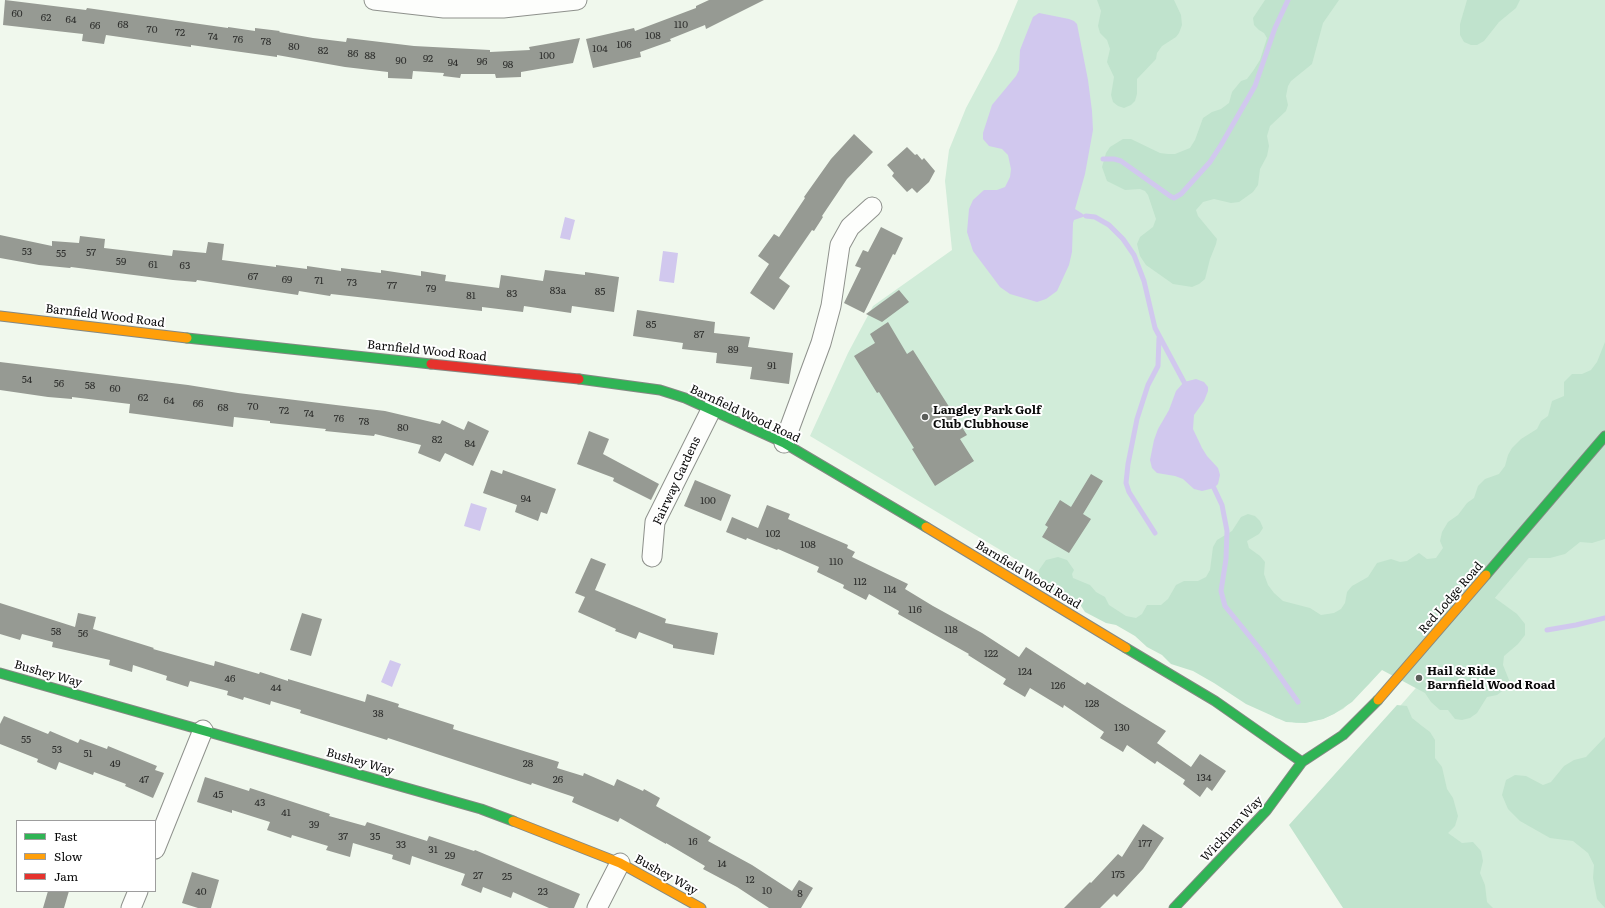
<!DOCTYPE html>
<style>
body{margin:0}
#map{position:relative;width:1605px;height:908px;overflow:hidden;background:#f0f8ed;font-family:Literata,serif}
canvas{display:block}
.legend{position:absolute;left:16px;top:820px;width:140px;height:72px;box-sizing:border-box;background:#fff;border:1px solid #9d9d9d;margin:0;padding:5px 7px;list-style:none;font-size:12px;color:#0a0a0a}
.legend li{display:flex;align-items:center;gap:8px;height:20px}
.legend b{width:20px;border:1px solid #9d9d9d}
</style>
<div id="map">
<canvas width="1605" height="908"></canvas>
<ul class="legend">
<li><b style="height:5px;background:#30b455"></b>Fast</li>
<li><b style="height:5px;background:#ff9f0a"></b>Slow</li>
<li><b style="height:5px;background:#e5322d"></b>Jam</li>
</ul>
</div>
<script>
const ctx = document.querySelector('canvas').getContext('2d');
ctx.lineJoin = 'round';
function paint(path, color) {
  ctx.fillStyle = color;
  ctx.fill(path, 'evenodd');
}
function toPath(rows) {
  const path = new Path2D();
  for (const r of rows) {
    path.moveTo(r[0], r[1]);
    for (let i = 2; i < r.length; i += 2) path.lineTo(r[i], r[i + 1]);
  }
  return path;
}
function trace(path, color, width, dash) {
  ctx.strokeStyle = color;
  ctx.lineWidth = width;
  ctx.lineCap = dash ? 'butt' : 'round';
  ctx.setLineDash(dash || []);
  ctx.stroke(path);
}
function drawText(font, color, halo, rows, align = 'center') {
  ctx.font = font + ' Literata,serif';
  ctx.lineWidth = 4;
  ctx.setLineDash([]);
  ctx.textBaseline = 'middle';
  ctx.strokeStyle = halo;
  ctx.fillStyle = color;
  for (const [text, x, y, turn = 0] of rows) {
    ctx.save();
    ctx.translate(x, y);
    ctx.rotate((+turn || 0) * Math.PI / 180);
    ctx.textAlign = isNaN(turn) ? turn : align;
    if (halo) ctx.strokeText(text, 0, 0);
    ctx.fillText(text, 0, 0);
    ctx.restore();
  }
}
paint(toPath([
 [1018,0,1605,0,1605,408,1369,684,1343,709,1323,719,1305,723,1296,723,1276,718,1129,627,810,436,848,353,873,306,952,250,945,181,949,150,966,108,997,50],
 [1605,468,1605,908,1365,908,1386,722,1494,599]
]), '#d1ecd9');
paint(toPath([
 [1097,0,1174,0,1181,15,1182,25,1179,33,1176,37,1162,46,1157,53,1156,59,1137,79,1137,94,1135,101,1131,105,1124,108,1118,106,1113,102,1111,95,1114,77,1107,62,1110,49,1107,40,1100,33,1098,26,1101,11],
 [1265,0,1339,0,1323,23,1312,64,1291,81,1288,86,1286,96,1288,105,1286,111,1270,126,1267,136,1269,146,1267,156,1260,169,1258,185,1253,192,1239,202,1231,203,1214,199,1203,202,1196,210,1198,216,1217,239,1216,244,1210,259,1205,279,1199,284,1192,287,1173,284,1146,265,1140,256,1137,244,1140,237,1153,227,1156,219,1148,195,1145,191,1140,189,1125,190,1107,181,1102,167,1106,153,1110,147,1123,139,1131,139,1160,153,1168,154,1175,154,1190,148,1195,140,1203,118,1212,112,1221,109,1229,103,1232,92,1241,81,1247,79,1253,71,1260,60,1267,38,1264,33,1259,30,1254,25,1253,18],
 [1467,0,1520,0,1516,8,1499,22,1484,41,1477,45,1471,45,1464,42,1460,35,1460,24],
 [1605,342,1605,539,1592,543,1580,542,1565,554,1550,558,1529,558,1495,598,1517,614,1525,624,1525,635,1518,644,1504,656,1503,665,1509,680,1505,689,1497,695,1487,697,1477,713,1470,718,1462,720,1455,719,1448,710,1440,710,1431,702,1425,693,1382,670,1352,702,1334,714,1323,719,1305,723,1286,722,1246,704,1214,683,1193,671,1171,664,1162,655,1147,647,1135,636,1116,625,1106,623,1085,612,1079,603,1070,600,1064,594,1054,593,1044,587,1039,579,1039,570,1046,560,1058,557,1067,560,1074,570,1072,574,1073,578,1090,585,1096,592,1105,597,1109,605,1126,616,1136,618,1142,614,1147,605,1161,605,1168,599,1176,585,1184,581,1198,581,1206,577,1210,570,1213,547,1217,540,1232,531,1241,517,1248,514,1255,516,1260,521,1263,528,1259,534,1247,541,1249,548,1260,556,1265,562,1264,574,1268,585,1274,593,1283,601,1310,608,1321,615,1334,613,1341,609,1345,603,1347,592,1352,586,1368,577,1377,563,1391,559,1400,562,1407,561,1419,553,1427,559,1436,558,1443,548,1440,541,1442,532,1448,522,1458,515,1467,503,1474,498,1478,486,1485,479,1499,474,1505,466,1508,455,1512,448,1521,439,1537,429,1541,421,1548,416,1552,401,1564,396,1564,382,1572,374,1582,374,1591,370,1597,362],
 [1397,705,1407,706,1412,718,1422,726,1430,732,1435,740,1435,758,1442,767,1447,789,1453,798,1458,816,1455,826,1448,833,1462,843,1473,842,1481,851,1483,861,1480,873,1485,885,1487,902,1493,908,1343,908,1289,825],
 [1605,737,1605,908,1597,899,1593,878,1594,865,1588,853,1573,841,1550,838,1520,821,1508,809,1502,795,1506,780,1515,775,1526,776,1543,785,1551,782,1564,766,1574,760,1586,757]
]), '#c0e3cd');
paint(toPath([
 [1039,13,1069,19,1074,21,1077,24,1088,80,1092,111,1093,130,1085,174,1075,209,1086,216,1074,220,1073,223,1072,252,1069,265,1057,291,1046,299,1037,302,1010,294,1000,287,973,251,967,232,969,209,973,200,984,190,997,190,1005,187,1010,177,1011,169,1008,155,1002,149,989,146,983,139,983,133,992,105,1016,76,1019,70,1020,50,1033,17],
 [565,217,575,220,570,240,560,238],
 [663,251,678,253,674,283,659,281],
 [1196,379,1204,382,1208,387,1208,391,1204,401,1194,415,1193,429,1202,448,1207,456,1218,468,1220,475,1218,484,1214,488,1202,491,1194,489,1183,479,1175,476,1157,473,1152,468,1150,460,1154,440,1158,429,1169,410,1176,391,1184,382],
 [471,503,487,508,480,531,464,526],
 [390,660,401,664,392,687,381,682]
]), '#d1c8ee');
trace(toPath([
 [1103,159,1114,159,1121,161,1170,196,1174,198,1181,194,1210,162,1221,145,1255,86,1275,28,1288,0],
 [1086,216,1095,217,1109,225,1123,239,1134,255,1144,281,1155,328,1184,382],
 [1214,488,1222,505,1227,531,1226,559,1221,591,1225,606,1264,654,1298,702],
 [1155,533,1129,492,1126,483,1128,464,1137,419,1148,385,1158,366,1159,338],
 [1547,630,1576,625,1605,618]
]), '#d1c8ee', 5);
paint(toPath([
 [5,0,86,10,87,8,228,28,228,27,255,31,255,28,280,31,279,32,313,38,346,42,347,38,414,46,490,50,490,52,530,50,529,47,580,38,573,63,521,72,521,77,496,78,495,74,461,74,460,78,443,76,444,73,413,71,412,79,388,78,388,72,345,67,277,55,277,57,191,45,191,47,162,43,106,35,104,44,82,41,83,34,3,25],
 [709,0,764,0,706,29,705,25,670,39,671,41,640,52,641,57,593,68,586,39,634,28,635,31,696,8,696,6],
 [854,134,873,152,847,179,822,216,823,217,814,231,812,230,779,278,790,286,774,310,750,293,769,264,758,256,774,234,779,237,805,198,804,197,831,159],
 [907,147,915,155,917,154,922,160,924,158,935,171,929,182,917,193,912,188,907,192,892,176,894,173,887,165],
 [881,227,903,238,895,255,893,254,864,313,844,303,861,268,855,266,863,250,868,252],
 [0,235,52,246,52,241,79,243,80,236,105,239,104,248,172,256,173,250,206,253,208,242,224,244,222,260,276,267,276,265,307,269,307,266,341,271,341,268,381,273,381,270,421,276,421,271,446,275,445,281,499,288,501,275,543,281,545,270,585,275,585,272,619,277,614,312,572,306,571,313,524,306,523,312,482,307,482,311,331,294,330,296,299,291,298,295,197,280,196,282,173,280,71,267,70,268,39,265,0,258],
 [899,290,909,302,882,322,866,314],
 [637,310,715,322,714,333,750,337,748,347,793,353,789,384,750,379,752,367,716,363,717,353,682,349,683,343,633,336],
 [888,322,907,354,913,350,967,435,960,439,974,461,935,486,912,449,914,448,879,392,877,393,854,356,875,343,870,334],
 [0,362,188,385,238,393,385,411,440,424,442,420,464,430,468,421,489,431,473,466,445,453,440,462,418,453,421,445,375,434,374,436,325,431,326,429,270,423,270,421,234,417,233,427,129,413,130,404,72,397,72,399,48,397,0,390],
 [589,431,609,439,603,454,659,484,651,500,613,481,614,478,577,464],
 [491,470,502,474,503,470,556,489,547,514,541,512,538,521,515,512,517,505,483,493],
 [1091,474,1103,481,1083,514,1091,519,1069,553,1042,537,1048,527,1045,525,1060,500,1071,507],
 [695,480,731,495,721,521,684,506],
 [767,505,790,514,788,519,848,545,847,548,855,552,852,557,908,584,905,589,933,606,982,633,1019,657,1026,647,1085,685,1087,682,1122,704,1166,731,1157,743,1191,767,1200,754,1226,771,1212,791,1207,787,1200,797,1183,784,1185,780,1157,761,1155,764,1127,745,1123,752,1100,738,1104,732,1064,705,1063,708,1030,688,1025,697,1003,684,1006,679,968,655,969,654,898,614,899,611,869,594,866,600,843,588,844,585,817,572,819,567,778,549,777,550,747,538,746,540,726,532,732,517,758,528],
 [591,558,606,564,595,590,666,619,665,623,718,633,714,655,673,648,673,645,639,632,636,639,615,631,616,629,578,612,585,597,575,593],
 [0,603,75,627,78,613,96,617,93,629,154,648,153,649,214,666,215,661,259,674,260,672,288,681,288,679,365,702,367,694,399,704,398,707,454,725,453,729,559,762,557,768,583,776,584,773,614,786,617,779,643,791,644,789,660,798,656,806,711,837,708,841,752,865,792,891,799,880,813,888,801,908,769,908,737,887,703,869,705,866,666,843,666,844,620,818,618,822,572,802,574,797,532,783,531,785,388,738,387,740,300,713,301,710,271,701,270,705,244,697,243,700,227,695,228,691,190,681,188,687,166,680,167,676,133,665,132,672,109,665,110,660,52,647,53,642,22,634,20,640,0,634],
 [302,613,322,619,311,656,290,650],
 [4,716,48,734,50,731,78,743,80,739,107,749,108,746,157,766,155,770,164,773,153,798,125,786,126,784,94,772,93,775,59,762,56,770,37,762,38,759,0,744,0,724],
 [205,777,249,791,250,788,330,814,329,816,365,826,367,822,427,841,429,836,474,851,475,850,580,894,574,908,549,908,513,892,511,898,483,887,481,893,461,885,465,874,412,856,410,865,392,859,393,855,353,843,350,857,326,850,328,846,292,835,291,838,267,830,270,822,232,810,232,813,197,802],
 [1143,824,1164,838,1143,869,1117,897,1114,894,1100,908,1064,908,1090,882,1091,883,1118,854,1122,857],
 [192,872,219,880,211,908,198,908,182,903],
 [48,891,69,891,64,908,43,908]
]), '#969a93');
const street = toPath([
 [374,0,444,8,503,8,577,0],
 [784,443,821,343,831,306,840,245,850,227,872,207],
 [652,557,655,522,712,408],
 [155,849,203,730],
 [131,908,138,891],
 [597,908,620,863]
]);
const fast = toPath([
 [187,338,431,364],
 [579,379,660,390,685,398,784,443,926,527],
 [1486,575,1605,436],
 [1126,648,1215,701,1302,762],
 [0,673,481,809,513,821],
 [1174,908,1266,811,1302,762,1343,735,1378,700]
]);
const slow = toPath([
 [0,316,187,338],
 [926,527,1126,648],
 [1378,700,1486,575],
 [513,821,620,863,701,908]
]);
const jam = toPath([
 [431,364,579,379]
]);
trace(street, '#8e918c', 21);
trace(fast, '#848883', 11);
trace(slow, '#848883', 11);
trace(jam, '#848883', 11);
trace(street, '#fdfefc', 19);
trace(fast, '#30b455', 9);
trace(slow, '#ff9f0a', 9);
trace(jam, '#e5322d', 9);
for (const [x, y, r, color] of [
 [925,417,4,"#5a5d59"],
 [1419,678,4,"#5a5d59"]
]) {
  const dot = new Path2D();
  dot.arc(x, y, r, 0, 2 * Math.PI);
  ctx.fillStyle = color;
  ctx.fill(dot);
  trace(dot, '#fff', 1.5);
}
drawText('10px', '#2d2e2c', null, [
 ["60",17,14],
 ["62",46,18],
 ["64",71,20],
 ["68",123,25],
 ["110",681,25],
 ["66",95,26],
 ["70",152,30],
 ["72",180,33],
 ["108",653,36],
 ["74",213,37],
 ["76",238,40],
 ["78",266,42],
 ["106",624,45],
 ["80",294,47],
 ["104",600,49],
 ["82",323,51],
 ["86",353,54],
 ["88",370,56],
 ["100",547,56],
 ["92",428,59],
 ["90",401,61],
 ["96",482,62],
 ["94",453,63],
 ["98",508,65],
 ["53",27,252],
 ["57",91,253],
 ["55",61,254],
 ["59",121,262],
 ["61",153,265],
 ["63",185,266],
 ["67",253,277],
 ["69",287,280],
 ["71",319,281],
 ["73",352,283],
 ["77",392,286],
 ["79",431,289],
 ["83a",558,291],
 ["85",600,292],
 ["83",512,294],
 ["81",471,296],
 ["85",651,325],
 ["87",699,335],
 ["89",733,350],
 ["91",772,366],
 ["54",27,380],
 ["56",59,384],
 ["58",90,386],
 ["60",115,389],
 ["62",143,398],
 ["64",169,401],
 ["66",198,404],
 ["70",253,407],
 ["68",223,408],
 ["72",284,411],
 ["74",309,414],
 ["76",339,419],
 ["78",364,422],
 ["80",403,428],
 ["82",437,440],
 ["84",470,444],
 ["94",526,499],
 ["100",708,501],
 ["102",773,534],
 ["108",808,545],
 ["110",836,562],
 ["112",860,582],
 ["114",890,590],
 ["116",915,610],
 ["118",951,630],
 ["58",56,632],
 ["56",83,634],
 ["122",991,654],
 ["124",1025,672],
 ["46",230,679],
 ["126",1058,686],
 ["44",276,688],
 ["128",1092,704],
 ["38",378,714],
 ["130",1122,728],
 ["55",26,740],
 ["53",57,750],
 ["51",88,754],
 ["49",115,764],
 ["28",528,764],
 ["134",1204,778],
 ["47",144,780],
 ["26",558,780],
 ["45",218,795],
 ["43",260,803],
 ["41",286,813],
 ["39",314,825],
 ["37",343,837],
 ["35",375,837],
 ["16",693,842],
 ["177",1145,844],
 ["33",401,845],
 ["31",433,850],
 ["29",450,856],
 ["14",722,864],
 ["175",1118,875],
 ["27",478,876],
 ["25",507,877],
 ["12",750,880],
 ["10",767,891],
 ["40",201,892],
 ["23",543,892],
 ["8",800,894]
]);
drawText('12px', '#0a0a0a', '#fff', [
 ["Barnfield Wood Road",105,316,7],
 ["Barnfield Wood Road",427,351,6],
 ["Barnfield Wood Road",745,414,25],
 ["Fairway Gardens",677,481,-65],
 ["Barnfield Wood Road",1028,575,31],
 ["Red Lodge Road",1451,598,-49],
 ["Bushey Way",48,674,16],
 ["Bushey Way",360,762,16],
 ["Wickham Way",1232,829,-47],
 ["Bushey Way",666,875,29]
]);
drawText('bold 12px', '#0a0a0a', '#fff', [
 ["Langley Park Golf",933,410],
 ["Club Clubhouse",933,424],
 ["Hail & Ride",1427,671],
 ["Barnfield Wood Road",1427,685]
], 'left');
</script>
